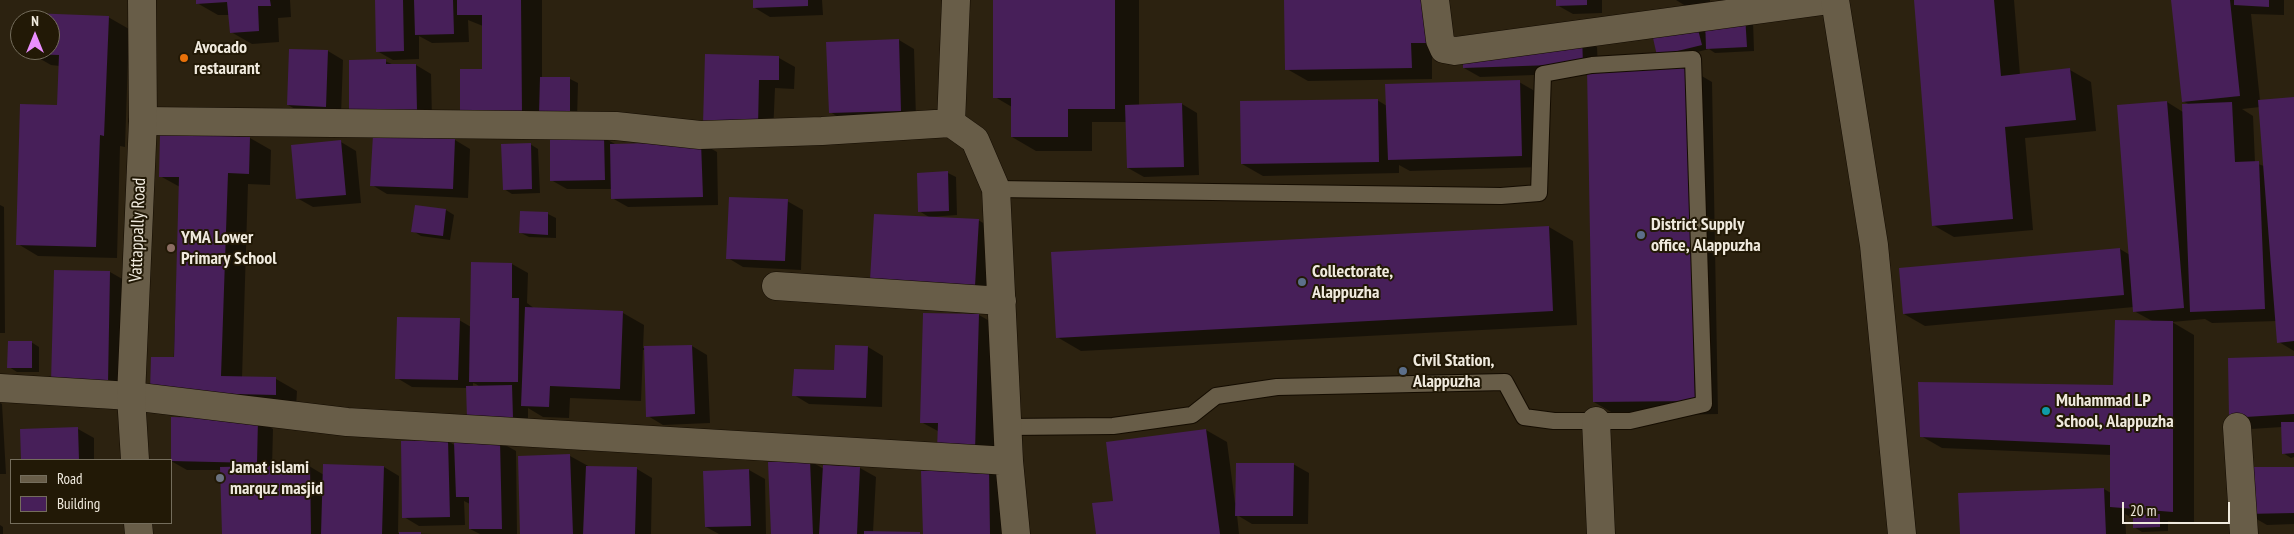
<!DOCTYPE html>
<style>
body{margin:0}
#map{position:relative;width:2294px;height:534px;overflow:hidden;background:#2c2210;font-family:"PT Sans Narrow",sans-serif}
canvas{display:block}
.legend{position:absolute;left:10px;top:459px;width:162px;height:65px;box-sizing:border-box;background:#221906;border:1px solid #746d5c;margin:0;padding:6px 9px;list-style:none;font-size:15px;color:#f0eade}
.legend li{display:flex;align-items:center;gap:10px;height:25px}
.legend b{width:25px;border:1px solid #746d5c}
.north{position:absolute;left:10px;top:10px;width:50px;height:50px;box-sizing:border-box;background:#221906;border:1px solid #746d5c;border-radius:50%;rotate:0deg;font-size:14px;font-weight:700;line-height:20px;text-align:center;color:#f0eade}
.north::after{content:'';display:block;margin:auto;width:18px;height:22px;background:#e98efe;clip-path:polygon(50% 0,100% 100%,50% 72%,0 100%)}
.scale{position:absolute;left:2122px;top:502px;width:108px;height:22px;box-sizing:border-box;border:2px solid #f0eade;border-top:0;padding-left:6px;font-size:15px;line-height:18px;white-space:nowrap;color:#f0eade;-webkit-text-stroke:4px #221906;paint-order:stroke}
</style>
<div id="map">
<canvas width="2294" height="534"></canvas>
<ul class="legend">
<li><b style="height:6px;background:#685d48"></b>Road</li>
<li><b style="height:14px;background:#471f59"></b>Building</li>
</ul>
<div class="north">N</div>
<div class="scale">20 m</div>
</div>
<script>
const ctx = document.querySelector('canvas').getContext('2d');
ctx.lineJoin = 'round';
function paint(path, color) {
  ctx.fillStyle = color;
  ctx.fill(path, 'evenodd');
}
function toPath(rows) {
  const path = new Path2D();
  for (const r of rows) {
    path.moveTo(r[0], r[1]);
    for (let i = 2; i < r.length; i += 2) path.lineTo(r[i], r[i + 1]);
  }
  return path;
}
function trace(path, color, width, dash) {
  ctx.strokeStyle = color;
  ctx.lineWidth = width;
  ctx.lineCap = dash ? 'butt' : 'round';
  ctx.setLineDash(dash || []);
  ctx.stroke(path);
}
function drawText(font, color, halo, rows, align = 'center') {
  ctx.font = font + ' "PT Sans Narrow",sans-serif';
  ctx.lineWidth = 4;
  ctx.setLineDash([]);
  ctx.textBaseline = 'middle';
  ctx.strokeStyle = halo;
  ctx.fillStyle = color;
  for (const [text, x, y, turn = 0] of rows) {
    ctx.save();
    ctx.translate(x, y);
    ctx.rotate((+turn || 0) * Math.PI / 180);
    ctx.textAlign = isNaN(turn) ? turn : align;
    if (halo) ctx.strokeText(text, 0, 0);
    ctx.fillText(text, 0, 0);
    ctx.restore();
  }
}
paint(toPath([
 [197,0,290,0,291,17,278,18,279,42,252,44,231,32,230,15,218,15,197,3],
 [376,0,542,0,542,78,570,79,578,83,577,120,482,126,483,26,468,20,469,42,432,43,419,36,419,59,393,60,377,51],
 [755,0,822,0,823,15,770,17,755,8],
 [994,0,1139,0,1139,106,1182,104,1197,113,1199,175,1144,177,1128,168,1127,122,1092,122,1092,151,1036,151,1012,137,1012,107,995,97],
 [1285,0,1446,0,1432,55,1432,79,1308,81,1287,69],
 [1557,0,1602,0,1602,13,1573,14,1557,5],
 [1676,0,1710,0,1710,4,1689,8],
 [1915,0,2014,0,2020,75,2070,70,2091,82,2096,131,2025,138,2033,230,1954,237,1933,225],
 [2173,0,2284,0,2284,15,2251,14,2260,101,2294,98,2294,351,2279,342,2277,321,2212,323,2205,319,2172,322,2194,335,2194,523,2168,521,2168,531,2142,532,2134,527,2134,519,2125,514,2126,534,1961,534,2104,489,2111,493,2111,455,1942,448,1921,436,2114,386,2154,322,2134,311,2134,307,1925,326,1904,314,2120,249,2130,255,2118,106,2167,102,2183,112,2190,105,2183,101],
 [2260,107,2264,166,2255,163,2253,116,2242,109],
 [108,17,129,29,125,147,120,146,117,258,38,256,18,244,58,106,60,66,51,65,30,53,30,50,50,50,50,20,31,20],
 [1753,21,1754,51,1715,53,1709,49,1666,60,1658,55,1703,24,1705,33],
 [1582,38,1597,47,1598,69,1688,68,1712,82,1718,414,1618,416,1594,402,1588,73,1480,77,1464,68],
 [899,40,914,49,916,119,845,121,830,112],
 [328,51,343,60,341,115,304,114,288,105],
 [706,55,779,58,795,67,794,89,775,88,773,134,704,124],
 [385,61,394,65,416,65,431,74,432,120,366,120],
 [1519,82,1540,94,1542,167,1410,171,1399,165,1399,173,1263,176,1242,164,1377,100,1387,106],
 [161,136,250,138,271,150,270,185,248,184,242,378,276,379,297,391,296,407,172,403,180,187,160,176],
 [604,138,617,145,701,143,717,152,718,205,628,207,612,198,612,189,567,189,551,180],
 [455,140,470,149,468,198,387,194,372,185],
 [341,142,356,151,361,203,313,207,297,198],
 [530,144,538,149,540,193,512,194,504,189],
 [948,173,956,177,957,215,929,217,919,211],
 [787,201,803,210,801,270,743,267,728,258],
 [0,205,4,207,5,333,0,333],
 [446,210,454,215,450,240,421,236,413,231],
 [548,214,556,218,556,238,529,237,521,233],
 [978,220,999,232,996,297,893,292],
 [1549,227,1573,241,1577,325,1081,351,1057,337],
 [512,264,528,273,527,303,535,309,623,313,644,325,643,348,692,346,707,355,710,423,663,425,648,416,645,350,643,350,641,401,570,398,569,418,543,417,528,408,528,426,484,427,467,388,412,387,397,378,459,320,471,327],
 [473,383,476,384,480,387,473,387],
 [110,272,131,284,128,394,73,393],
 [979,315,1000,327,996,462,921,422],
 [31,342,39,347,39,372,17,372,9,367],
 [868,347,883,356,882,407,809,404,794,395,835,372],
 [2294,358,2294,457,2291,458,2283,453,2282,427,2251,429,2230,417],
 [0,403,2,404,6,474,0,474],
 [257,420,273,429,272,467,309,466,324,475,384,467,399,476,398,533,432,534,223,534,221,470,187,470,171,461],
 [78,429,94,438,94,460,22,460,21,430],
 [1206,430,1227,442,1235,503,1293,464,1309,473,1308,524,1252,524,1237,515,1239,534,1097,534,1115,502],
 [448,441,456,446,500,442,516,451,517,534,480,534,470,529,470,504,464,501,465,525,419,526,404,517],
 [570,456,590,467,637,469,652,478,651,534,521,534],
 [810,461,824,469,824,466,860,468,876,477,873,532,920,534,772,534],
 [2294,468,2294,524,2267,525,2246,513],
 [749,470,765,479,766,534,719,534,706,527],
 [988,470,1009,482,1010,534,924,534],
 [0,525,3,527,3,534,0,534]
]), '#0007');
paint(toPath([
 [196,0,270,0,271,6,258,6,259,31,230,33,227,2,196,4],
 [375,0,403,0,404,51,376,52],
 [414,0,453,0,454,34,415,35],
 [457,0,521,0,522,114,460,114,460,69,482,69,482,15,457,15],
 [753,0,808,0,808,6,753,8],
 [993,0,1115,0,1115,109,1068,109,1068,137,1011,137,1011,98,993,98],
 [1284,0,1428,0,1429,43,1411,43,1412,68,1285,70],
 [1556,0,1587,0,1587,5,1556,6],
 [1914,0,1994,0,2001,76,2070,68,2076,120,2005,127,2013,219,1932,226],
 [2171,0,2230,0,2240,96,2182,102],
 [2234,0,2269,0,2269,7,2234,5],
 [30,13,109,16,104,136,100,135,96,247,16,245,20,104,57,105,59,55,29,54,29,50,50,50,50,20,30,20],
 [1745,15,1747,47,1706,49,1705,17],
 [1695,18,1702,45,1657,56,1651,29],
 [1582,36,1583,64,1463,68,1462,40],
 [899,39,901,111,829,113,826,42],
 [289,49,328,50,326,107,287,105],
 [705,54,779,56,779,80,759,80,758,126,703,124],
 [386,59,386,64,416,64,417,111,349,112,349,60],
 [1688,67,1695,401,1593,402,1587,68],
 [540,77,570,77,570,116,539,115],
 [1520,80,1522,156,1388,160,1385,84],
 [2294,97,2294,341,2277,343,2258,100],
 [1378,99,1379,162,1241,164,1240,101],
 [2167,101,2184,308,2133,312,2117,105],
 [2232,102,2235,162,2259,161,2265,309,2190,312,2182,104],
 [1182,103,1184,167,1127,168,1125,105],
 [160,134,250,137,249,174,228,173,221,376,276,377,276,395,150,392,151,357,174,357,179,177,159,177],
 [373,135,455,139,453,189,370,186],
 [604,136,605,180,550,181,550,137],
 [341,140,346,195,296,199,291,145],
 [701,142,703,197,611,199,610,144],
 [531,143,532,189,503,190,501,144],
 [948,171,949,211,918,212,917,173],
 [729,197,788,199,785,261,726,259],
 [415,205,446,209,443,236,411,232],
 [520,211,548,212,548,235,519,233],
 [874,214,979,219,975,286,870,280],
 [1549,226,1553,311,1056,338,1051,252],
 [2120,248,2124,295,1903,314,1899,268],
 [471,262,512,263,512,298,519,298,518,382,469,382],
 [54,270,110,271,108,383,51,382],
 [525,307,623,311,620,389,550,386,549,407,521,406],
 [923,313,979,314,975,451,937,450,938,423,920,423],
 [397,317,460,318,458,380,395,379],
 [2115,320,2173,321,2173,512,2110,507,2110,445,1920,437,1918,382,2113,385],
 [8,341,32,341,32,368,7,368],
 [692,345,695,414,646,417,644,346],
 [835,345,868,346,866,398,792,396,794,369,834,370],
 [2294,356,2294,414,2229,418,2228,358],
 [512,385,513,418,467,419,466,386],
 [171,417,258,419,257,463,171,461],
 [2281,422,2294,422,2294,453,2282,454],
 [78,427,79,460,21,460,20,429],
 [1206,429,1220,534,1096,534,1092,503,1113,501,1106,442],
 [448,440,450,517,402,518,401,441],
 [500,441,502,529,469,529,469,497,456,497,454,442],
 [570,454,573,534,520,534,518,456],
 [810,460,813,534,771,534,768,462],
 [1236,463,1294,463,1293,516,1235,516],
 [323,464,384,466,382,534,321,534],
 [310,465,311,534,222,534,220,467],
 [823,465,860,467,857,534,819,534],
 [586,466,637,467,635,534,583,534],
 [2245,467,2294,467,2294,513,2245,514],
 [749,469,751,526,705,527,703,471],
 [989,469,990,534,923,534,921,471],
 [2104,488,2106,534,1960,534,1958,493],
 [2160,514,2160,527,2133,528,2133,515],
 [864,531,920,532,920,534,864,534],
 [399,532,421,532,421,534,399,534]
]), '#471f59');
const service = toPath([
 [996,189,1501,196,1539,193,1543,74,1592,65,1693,59,1704,404,1630,421,1554,421,1524,417,1505,382,1277,387,1216,396,1192,415,1113,426,1008,427]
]);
const minor = toPath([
 [1435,0,1440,40,1444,49,1455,51,1830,0],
 [143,121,616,126,700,135,822,131,951,123,975,140,996,189,1009,461,1016,534],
 [951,123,956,0],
 [776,286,1002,301],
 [0,388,131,396,347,422,1009,461],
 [1596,421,1601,534],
 [2237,427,2244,534]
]);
const secondary = toPath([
 [1835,0,1874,245,1902,534],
 [135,460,131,396,143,121,142,0],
 [138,523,139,534]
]);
trace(service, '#140c00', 18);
trace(minor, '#140c00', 29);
trace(secondary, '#140c00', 29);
trace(service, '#685d48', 16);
trace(minor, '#685d48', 28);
trace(secondary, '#685d48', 28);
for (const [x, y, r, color] of [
 [184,58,5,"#e8710a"],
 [1641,235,5,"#5c6f8a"],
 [171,248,5,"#8d6e63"],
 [1302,282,5,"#5c6f8a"],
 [1403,371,5,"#5c6f8a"],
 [2046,411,5,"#0f9aa8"],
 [220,478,5,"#6b7280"]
]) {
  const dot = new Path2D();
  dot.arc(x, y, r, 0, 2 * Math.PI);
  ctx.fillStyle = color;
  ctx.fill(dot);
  trace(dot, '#221906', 2);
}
drawText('bold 18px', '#f0eade', '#221906', [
 ["Avocado",194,48],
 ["restaurant",194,69],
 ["District Supply",1651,225],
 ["office, Alappuzha",1651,246],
 ["YMA Lower",181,238],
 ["Primary School",181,259],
 ["Collectorate,",1312,272],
 ["Alappuzha",1312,293],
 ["Civil Station,",1413,361],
 ["Alappuzha",1413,382],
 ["Muhammad LP",2056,401],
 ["School, Alappuzha",2056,422],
 ["Jamat islami",230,468],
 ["marquz masjid",230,489]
], 'left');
drawText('18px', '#f0eade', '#221906', [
 ["Vattappally Road",138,230,-88]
]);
</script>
